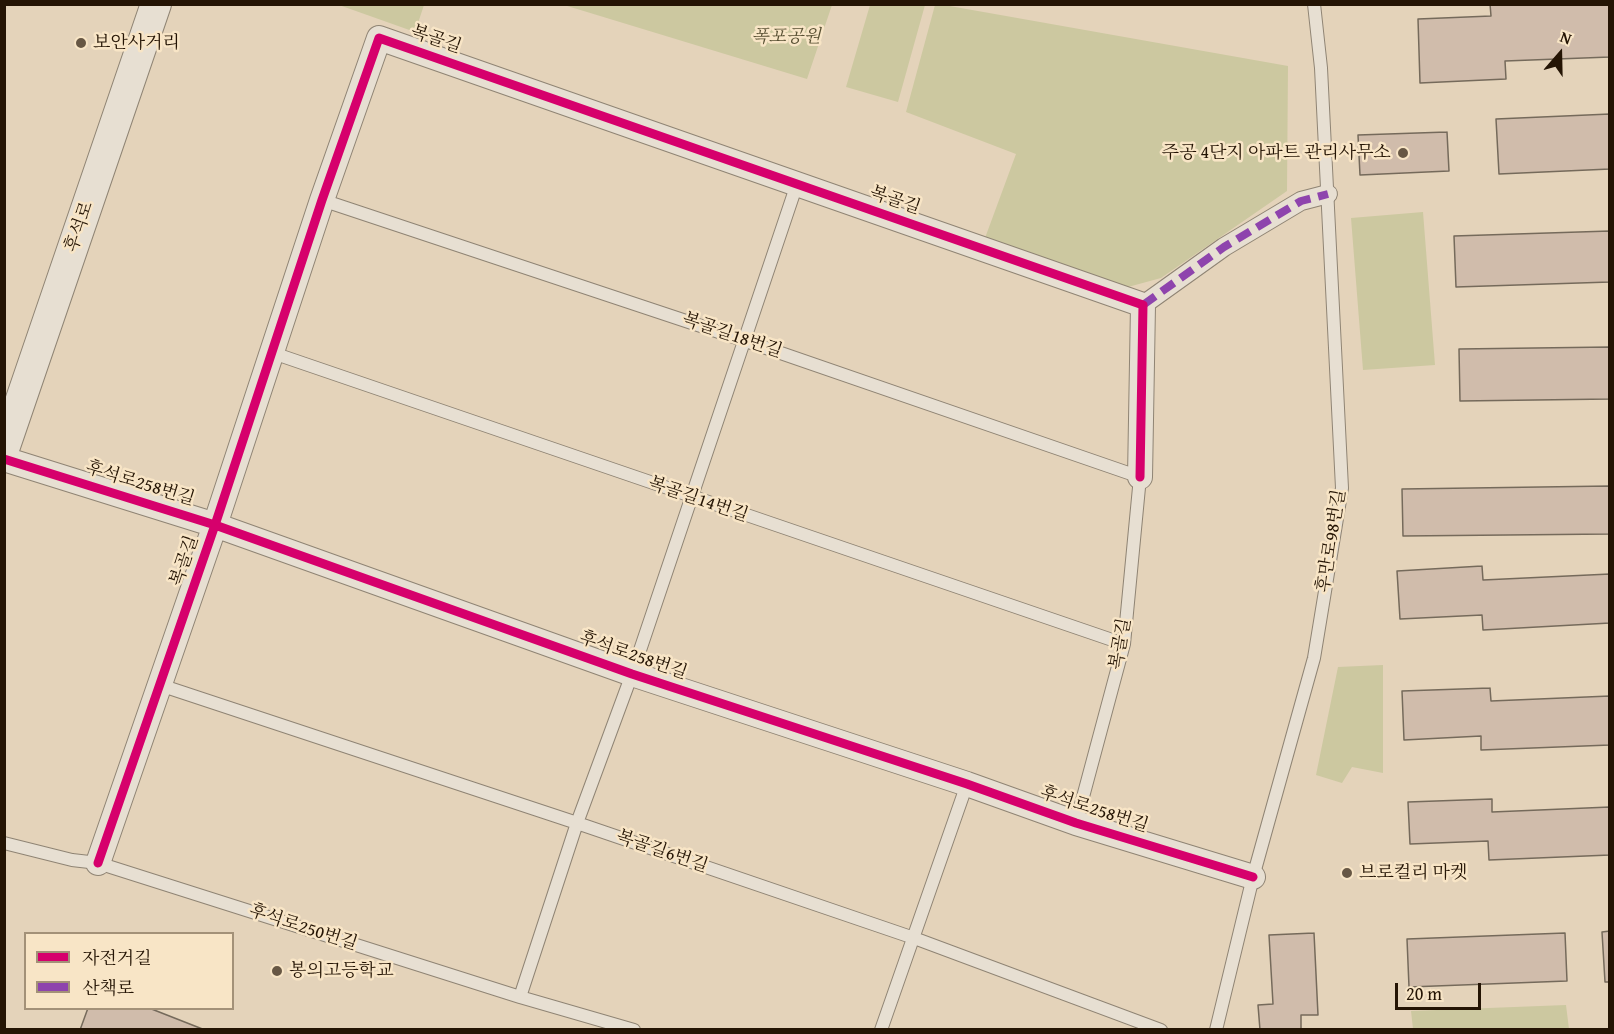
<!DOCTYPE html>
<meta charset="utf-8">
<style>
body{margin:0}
#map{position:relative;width:1614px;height:1034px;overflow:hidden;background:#e4d3ba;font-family:"Gentium Book Plus","Noto Serif KR",serif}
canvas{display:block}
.frame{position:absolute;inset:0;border:6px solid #241404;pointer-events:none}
.legend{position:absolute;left:24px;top:932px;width:210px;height:78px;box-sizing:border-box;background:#f8e5c6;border:2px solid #a39178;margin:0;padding:8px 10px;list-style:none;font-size:18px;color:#241404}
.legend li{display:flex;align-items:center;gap:12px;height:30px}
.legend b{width:30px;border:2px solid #a39178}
.north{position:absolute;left:1530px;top:24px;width:60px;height:60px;-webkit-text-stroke:4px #f8e5c6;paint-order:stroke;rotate:20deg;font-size:16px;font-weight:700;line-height:24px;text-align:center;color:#241404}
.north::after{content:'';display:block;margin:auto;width:21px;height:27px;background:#241404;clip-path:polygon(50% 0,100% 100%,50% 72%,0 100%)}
.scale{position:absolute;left:1395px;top:983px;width:86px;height:27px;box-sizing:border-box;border:3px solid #241404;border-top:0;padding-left:8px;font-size:18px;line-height:21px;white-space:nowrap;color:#241404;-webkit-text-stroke:4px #f8e5c6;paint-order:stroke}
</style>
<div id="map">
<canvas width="1614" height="1034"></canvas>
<div class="frame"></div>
<ul class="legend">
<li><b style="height:8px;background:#d6006c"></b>자전거길</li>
<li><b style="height:8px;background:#8e44ad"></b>산책로</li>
</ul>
<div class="north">N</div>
<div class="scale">20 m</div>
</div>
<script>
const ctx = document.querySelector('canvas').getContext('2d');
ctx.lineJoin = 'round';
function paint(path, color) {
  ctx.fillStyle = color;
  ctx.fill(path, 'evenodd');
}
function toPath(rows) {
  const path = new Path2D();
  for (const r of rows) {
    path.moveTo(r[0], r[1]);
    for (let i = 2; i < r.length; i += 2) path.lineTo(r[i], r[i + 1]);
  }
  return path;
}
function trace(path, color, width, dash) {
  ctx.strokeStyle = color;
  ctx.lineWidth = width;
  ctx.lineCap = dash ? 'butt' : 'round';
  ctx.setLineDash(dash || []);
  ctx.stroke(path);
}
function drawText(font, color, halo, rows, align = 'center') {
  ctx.font = font + ' "Gentium Book Plus","Noto Serif KR",serif';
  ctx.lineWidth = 5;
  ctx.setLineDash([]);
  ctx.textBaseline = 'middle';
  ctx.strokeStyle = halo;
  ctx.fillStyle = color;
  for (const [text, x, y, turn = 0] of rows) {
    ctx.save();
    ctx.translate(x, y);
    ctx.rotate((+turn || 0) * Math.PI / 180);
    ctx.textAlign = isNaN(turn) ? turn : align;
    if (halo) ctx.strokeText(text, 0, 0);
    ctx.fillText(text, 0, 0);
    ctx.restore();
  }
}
paint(toPath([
 [339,5,424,4,424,5,415,32],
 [564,5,832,5,807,79],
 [870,5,925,5,898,102,846,87],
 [935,5,944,5,1288,66,1287,191,1161,278,1128,287,985,238,1016,154,906,112],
 [1423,212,1435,365,1363,370,1351,218],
 [1383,665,1383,773,1352,767,1342,783,1316,775,1338,667],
 [1566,1005,1569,1029,1413,1029,1411,1011]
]), '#ccc8a0');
const building = toPath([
 [1490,4,1610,4,1610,57,1505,61,1506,79,1420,83,1418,19,1491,16,1490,4],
 [1610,114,1610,169,1499,174,1496,119,1610,114],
 [1447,132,1449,171,1360,175,1358,135,1447,132],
 [1610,231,1610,282,1456,287,1454,236,1610,231],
 [1610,347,1610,399,1460,401,1459,349,1610,347],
 [1610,486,1610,534,1403,536,1402,489,1610,486],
 [1482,566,1483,580,1610,574,1610,623,1483,630,1482,615,1400,619,1397,571,1482,566],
 [1490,688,1491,701,1610,696,1610,745,1481,750,1481,736,1404,740,1402,691,1490,688],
 [1492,799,1492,812,1610,807,1610,855,1489,860,1488,841,1410,844,1408,802,1492,799],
 [1610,931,1610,982,1605,982,1602,932,1610,931],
 [1314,933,1318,1015,1301,1015,1301,1030,1260,1030,1258,1005,1273,1004,1269,935,1314,933],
 [1565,933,1567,981,1409,987,1407,939,1565,933],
 [88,1008,149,1008,205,1030,80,1030,88,1008]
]);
paint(building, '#d0bcab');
trace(building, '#756a5b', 1.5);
const service = toPath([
 [322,200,743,340,1140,477,1124,644,1076,823],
 [273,353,1124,644],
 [160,685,577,823,914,938,1161,1030],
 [4,843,72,860,98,863,520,997,634,1030],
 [520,997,577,823,632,674,797,184],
 [881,1030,967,784],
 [1216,1030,1253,877,1314,658,1342,488,1321,68,1314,4]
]);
const pedestrian = toPath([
 [1143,305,1224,247,1301,201,1328,194]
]);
const minor = toPath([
 [4,459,215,525,632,674,967,784,1076,823,1253,877],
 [98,863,215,525,322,200,379,38,1143,305,1140,477]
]);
const tertiary = toPath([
 [4,449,156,4]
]);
trace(service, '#8f8474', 14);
trace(pedestrian, '#8f8474', 20);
trace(minor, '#8f8474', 26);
trace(tertiary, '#8f8474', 32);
trace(service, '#e7dfd2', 12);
trace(pedestrian, '#e7dfd2', 18);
trace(minor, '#e7dfd2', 24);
trace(tertiary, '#e7dfd2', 30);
trace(toPath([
 [1143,305,1224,247,1301,201,1328,194]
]), '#8e44ad', 8, [15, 8]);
trace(toPath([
 [4,459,215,525,632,674,967,784,1076,823,1253,877],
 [98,863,215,525,322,200,379,38,1143,305,1140,477]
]), '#d6006c', 9);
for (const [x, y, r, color] of [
 [81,43,6,"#675744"],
 [1403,153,6,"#675744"],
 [1347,873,6,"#675744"],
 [277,971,6,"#675744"]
]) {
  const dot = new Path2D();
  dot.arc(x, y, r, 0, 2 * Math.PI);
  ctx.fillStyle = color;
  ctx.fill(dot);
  trace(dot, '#f8e5c6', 2);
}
drawText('italic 18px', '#585033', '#f8e5c6', [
 ["폭포공원",786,37]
]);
drawText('18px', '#241404', '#f8e5c6', [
 ["복골길",436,40,19],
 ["복골길",895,201,19],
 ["후석로",80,227,-71],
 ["복골길18번길",732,336,19],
 ["후석로258번길",140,484,17],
 ["복골길14번길",698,500,19],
 ["후만로98번길",1332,541,-81],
 ["복골길",185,561,-71],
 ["복골길",1121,644,-80],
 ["후석로258번길",633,656,19],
 ["후석로258번길",1094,810,18],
 ["복골길6번길",662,852,19],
 ["후석로250번길",303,928,18]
]);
drawText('18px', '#241404', '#f8e5c6', [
 ["보안사거리",93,43],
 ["주공 4단지 아파트 관리사무소",1391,153,"right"],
 ["브로컬리 마켓",1359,873],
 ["봉의고등학교",289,971]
], 'left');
</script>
